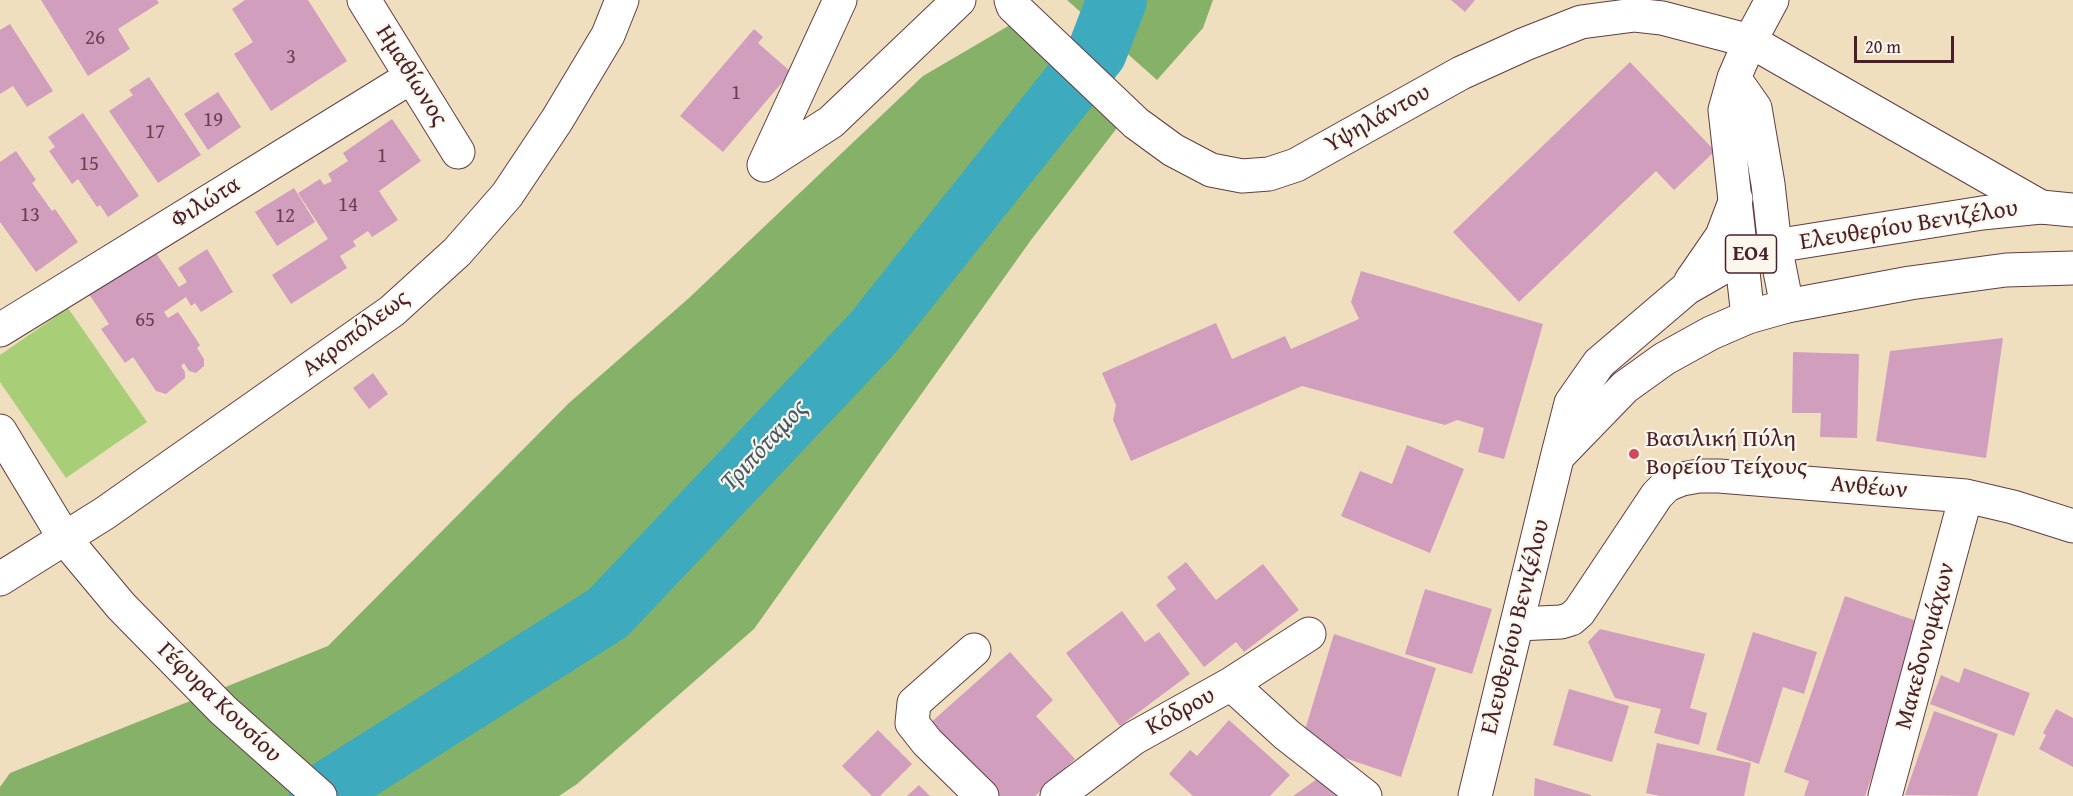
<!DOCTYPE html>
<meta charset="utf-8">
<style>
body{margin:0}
#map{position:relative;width:2073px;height:796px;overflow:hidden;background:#f0dfbf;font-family:"Gentium Book Plus",serif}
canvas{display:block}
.scale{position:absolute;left:1854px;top:36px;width:100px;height:27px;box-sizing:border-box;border:3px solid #4a1f2b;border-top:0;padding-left:8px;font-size:18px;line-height:21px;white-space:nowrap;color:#4a1f2b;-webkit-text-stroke:4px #fbf7ec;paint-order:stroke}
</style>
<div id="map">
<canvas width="2073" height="796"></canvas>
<div class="scale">20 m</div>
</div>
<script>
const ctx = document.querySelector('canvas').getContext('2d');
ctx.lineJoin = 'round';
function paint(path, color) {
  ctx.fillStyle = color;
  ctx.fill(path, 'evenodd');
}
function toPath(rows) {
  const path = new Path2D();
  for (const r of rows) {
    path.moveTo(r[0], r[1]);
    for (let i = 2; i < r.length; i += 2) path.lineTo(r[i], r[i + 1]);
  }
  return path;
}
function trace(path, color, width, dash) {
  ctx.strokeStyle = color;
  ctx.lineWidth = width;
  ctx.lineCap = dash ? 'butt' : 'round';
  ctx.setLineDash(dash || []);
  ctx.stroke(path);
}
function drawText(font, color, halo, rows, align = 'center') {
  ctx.font = font + ' "Gentium Book Plus",serif';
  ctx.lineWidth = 4.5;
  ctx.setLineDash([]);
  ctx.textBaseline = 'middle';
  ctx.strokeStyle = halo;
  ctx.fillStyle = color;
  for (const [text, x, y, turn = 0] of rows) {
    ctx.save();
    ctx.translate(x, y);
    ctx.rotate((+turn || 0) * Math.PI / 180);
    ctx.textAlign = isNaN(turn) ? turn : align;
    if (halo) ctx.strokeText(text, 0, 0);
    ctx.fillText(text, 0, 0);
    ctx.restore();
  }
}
paint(toPath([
 [68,308,147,422,66,478,0,382,0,355]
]), '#a9ce78');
paint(toPath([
 [1067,0,1213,0,1203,28,1157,80],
 [1010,25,1120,124,1031,240,754,629,577,784,559,796,0,796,0,787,10,773,328,646,569,403,689,298,923,76]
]), '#86b168');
trace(toPath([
 [319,796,608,613,873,333,1097,52,1117,0]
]), '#3eaabd', 60);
paint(toPath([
 [41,0,157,0,159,3,118,29,130,49,88,76],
 [245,0,308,0,347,61,271,111,234,54,253,42,232,9],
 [1451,0,1475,0,1465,12],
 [10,24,53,91,27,107,13,86,0,94,0,30],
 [754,29,763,37,758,43,791,72,723,152,680,116],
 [1630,62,1715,151,1674,190,1656,171,1519,302,1453,232],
 [149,77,201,155,158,183,109,111,133,95,129,90],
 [218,92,241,127,208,150,184,114],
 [83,113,139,196,108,217,100,205,97,207,78,179,72,184,49,151,55,147,48,137],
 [392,119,421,161,379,191,398,220,372,237,368,231,353,241,356,246,340,256,347,268,291,304,272,275,328,239,298,193,320,179,324,185,332,181,328,174,348,161,343,153],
 [16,151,36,180,32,183,52,211,55,209,78,242,36,272,0,222,0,162],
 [294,188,315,222,277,246,255,212],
 [207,249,233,292,201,312,195,303,191,306,186,297,164,312,168,318,178,312,200,345,197,348,204,359,204,366,196,373,189,371,184,363,181,366,185,372,185,378,166,394,156,391,133,357,125,363,101,329,109,324,89,294,154,250,179,287,187,282,178,268],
 [1361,271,1543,324,1504,459,1478,452,1484,428,1457,420,1445,425,1302,386,1131,461,1113,420,1116,405,1102,373,1216,323,1232,359,1285,336,1291,349,1359,319,1351,302],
 [2003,338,1986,458,1876,441,1890,351],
 [1793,352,1859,354,1857,438,1820,437,1821,413,1792,413],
 [373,373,388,394,369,409,353,388],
 [1407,445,1464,469,1430,553,1341,516,1360,471,1392,484],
 [1186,562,1216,600,1263,564,1299,610,1244,652,1236,642,1204,667,1156,605,1176,589,1167,577],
 [1425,589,1492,609,1472,674,1405,654],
 [1845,596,1925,624,1865,796,1804,796,1809,781,1784,772],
 [1122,611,1145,642,1159,632,1190,674,1120,726,1066,653],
 [1600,629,1705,654,1690,708,1707,713,1699,745,1654,733,1661,709,1615,698,1588,642],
 [1753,632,1817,652,1804,694,1783,687,1759,764,1716,750],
 [1334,634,1436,668,1401,777,1330,753,1305,730],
 [1010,652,1053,700,1036,716,1075,759,1035,796,993,796,928,725],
 [1964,668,2030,693,2014,736,1930,704,1941,675,1959,683],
 [1569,689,1629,706,1612,762,1553,745],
 [2056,709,2073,718,2073,767,2039,749,2046,735,2043,733],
 [1934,711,1998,734,1977,796,1905,795],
 [1229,720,1290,775,1270,796,1193,796,1169,774,1190,750,1197,756],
 [878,730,912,764,880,796,872,796,842,766],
 [1657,743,1751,763,1744,796,1660,796,1646,793],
 [1327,772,1343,796,1293,796],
 [1535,778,1591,795,1591,796,1534,796],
 [919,785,930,796,907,796]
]), '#d19ebe');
const minor = toPath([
 [364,0,458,152],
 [840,0,764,165,831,122,959,0],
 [1011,0,1013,6,1136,123,1173,150,1211,170,1242,176,1269,174,1296,165,1461,73,1525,44,1581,22,1635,15,1662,18,1750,41,1734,78,1725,110,1748,317],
 [1772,0,1750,41,2041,207],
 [1734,78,1755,108,1768,184,1775,246,1787,306],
 [0,330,411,77],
 [0,431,65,539,121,606,223,710,320,796],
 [0,579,105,513,392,311,457,252,507,195,557,120,608,35,622,0],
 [1517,624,1561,622,1571,619,1579,612,1657,495,1667,485,1682,479,1699,476,1719,476,1966,496,2013,507,2073,526],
 [974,650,914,703,912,723,927,742,982,796],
 [1231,684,1287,735,1365,796],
 [1057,796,1134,738,1231,684,1309,634],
 [1885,796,1966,496]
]);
const major = toPath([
 [1691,281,1722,236,1736,199],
 [1560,454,1625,387,1664,359,1711,333,1748,317,1787,306,1910,283,2006,270,2073,268],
 [1475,796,1557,458,1571,403,1599,363,1687,288,1741,257,1775,246,1982,213,2041,207,2073,210]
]);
trace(minor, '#633c41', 35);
trace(major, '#633c41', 35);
trace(minor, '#fff', 33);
trace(major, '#fff', 33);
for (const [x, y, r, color] of [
 [1634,454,6,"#d1495b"]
]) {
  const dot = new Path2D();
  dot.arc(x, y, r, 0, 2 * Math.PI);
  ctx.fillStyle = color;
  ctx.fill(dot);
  trace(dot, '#fbf7ec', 2);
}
drawText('21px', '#6c3f50', null, [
 ["26",95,39],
 ["3",291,58],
 ["1",736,94],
 ["19",213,121],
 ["17",155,133],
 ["1",382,157],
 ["15",89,165],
 ["14",348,206],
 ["13",30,216],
 ["12",285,217],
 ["65",145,321]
]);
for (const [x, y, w] of [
 [1751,254,51]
]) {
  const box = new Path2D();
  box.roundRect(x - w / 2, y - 19, w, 38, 4.5);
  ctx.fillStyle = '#fbf7ec';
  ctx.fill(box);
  trace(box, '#4a1f2b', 1.5);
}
drawText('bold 22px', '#4a1f2b', null, [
 ["ΕΟ4",1751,254]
]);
drawText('24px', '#4a1f2b', '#fbf7ec', [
 ["Ημαθίωνος",411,76,58],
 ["Υψηλάντου",1378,119,-29],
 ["Φιλώτα",206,203,-32],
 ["Ελευθερίου Βενιζέλου",1909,226,-9],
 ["Ακροπόλεως",356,334,-37],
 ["Ανθέων",1869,488,5],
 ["Ελευθερίου Βενιζέλου",1516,627,-76],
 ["Μακεδονομάχων",1926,646,-75],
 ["Γέφυρα Κουσίου",219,703,44],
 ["Κόδρου",1181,712,-29]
]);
drawText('24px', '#4a1f2b', '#fbf7ec', [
 ["Βασιλική Πύλη",1646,440],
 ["Βορείου Τείχους",1646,468]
], 'left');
drawText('italic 26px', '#455765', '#fbf7ec', [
 ["Τριπόταμος",765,446,-47]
]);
</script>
